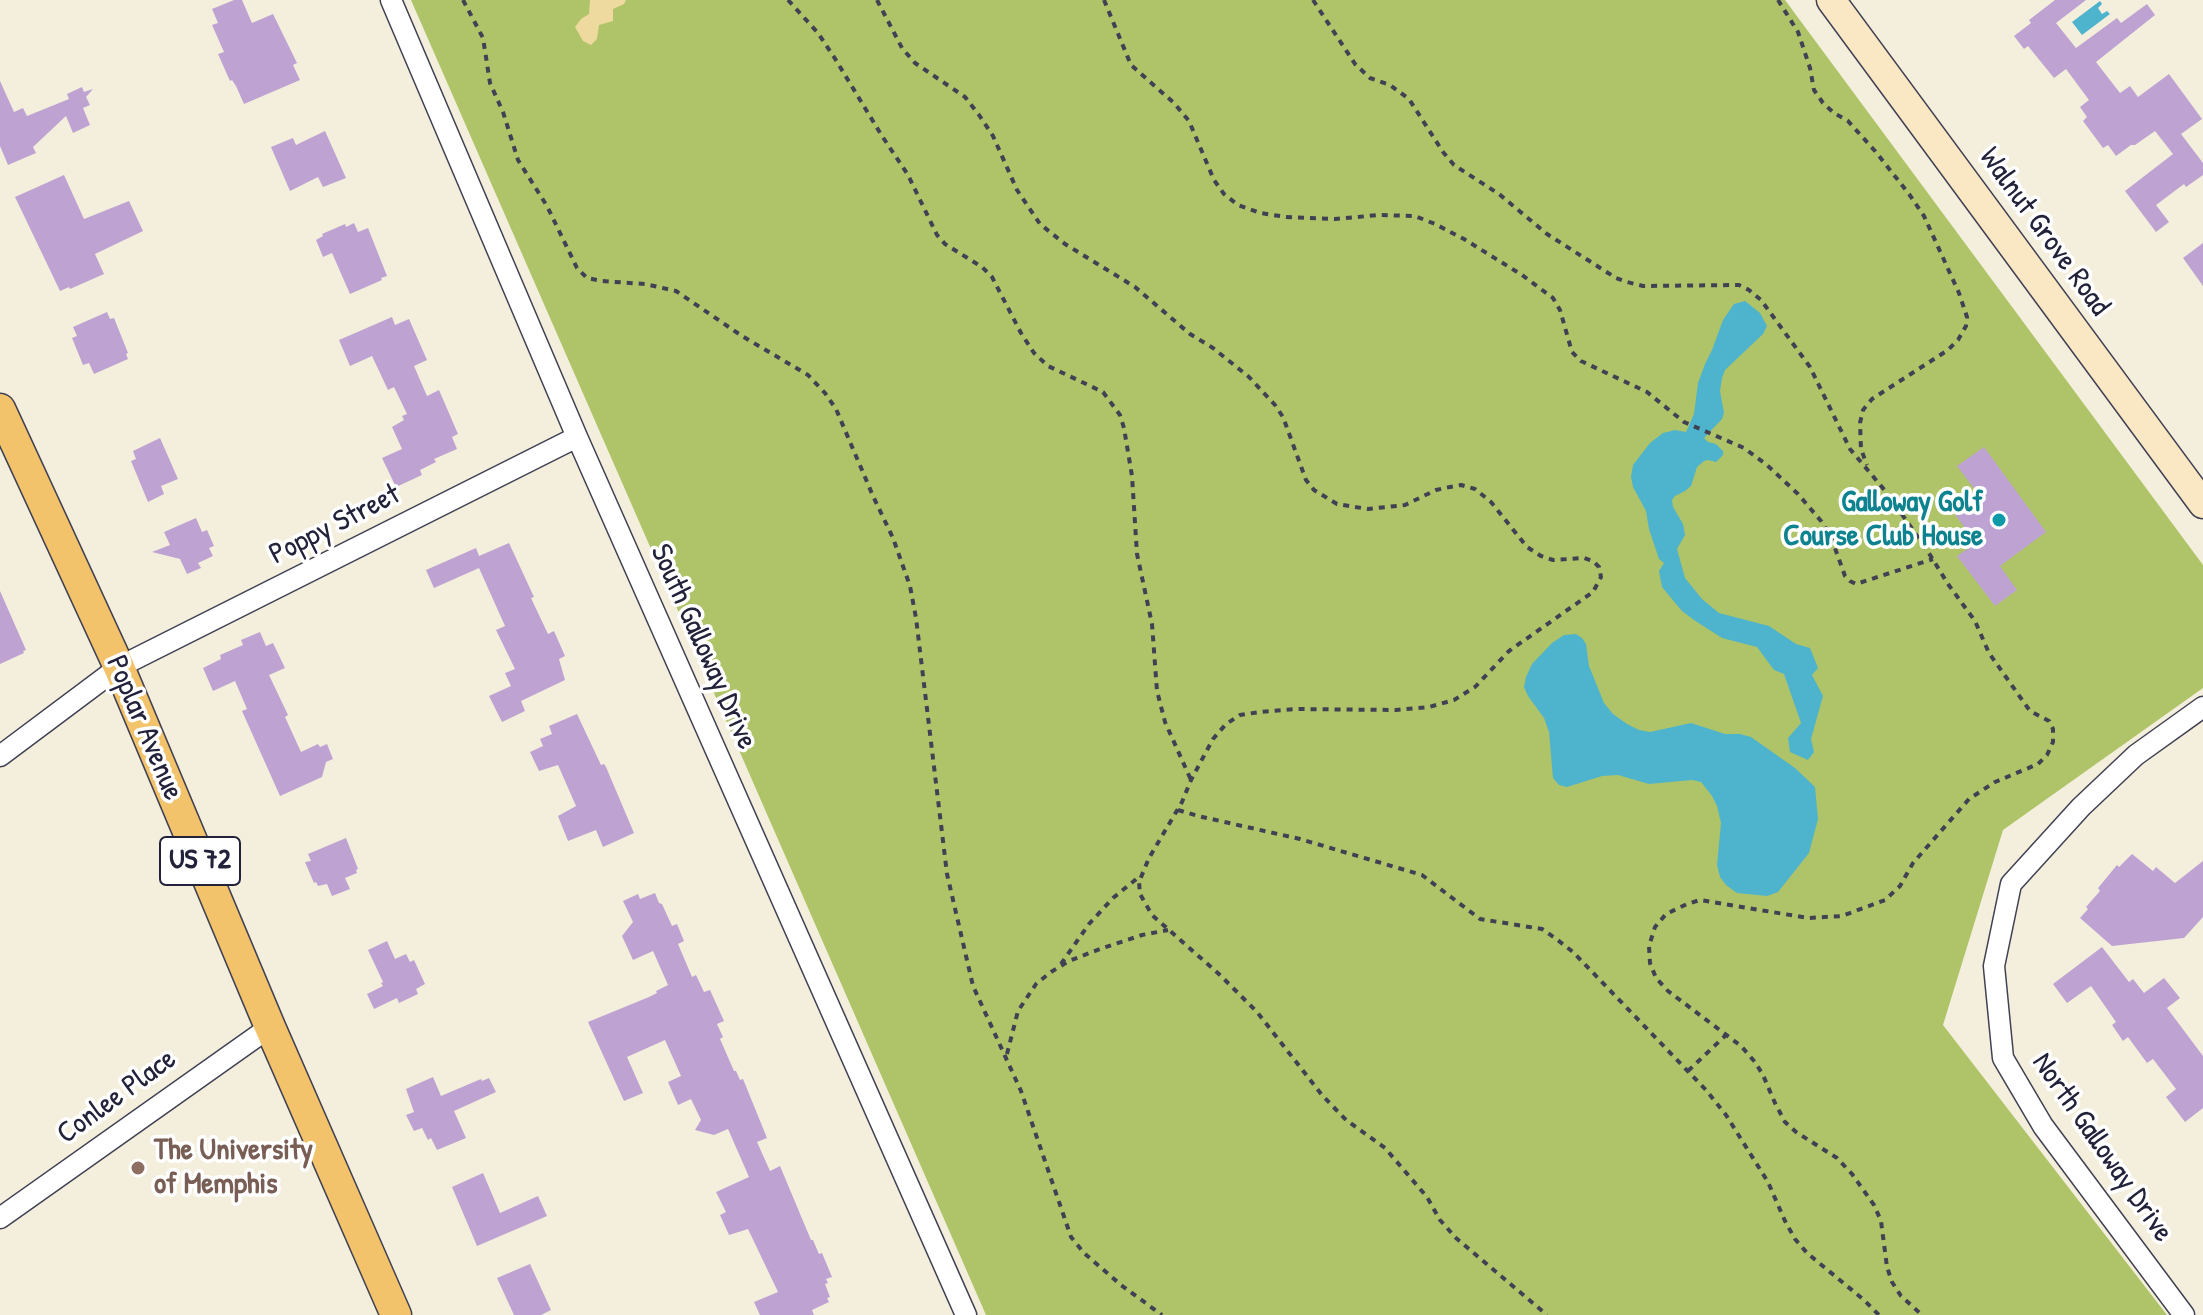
<!DOCTYPE html>
<style>
body{margin:0}
canvas{display:block;background:#f3efdc}
</style>
<canvas width="2203" height="1315"></canvas>
<script>
const ctx = document.querySelector('canvas').getContext('2d');
ctx.lineJoin = 'round';
function paint(path, color) {
  ctx.fillStyle = color;
  ctx.fill(path, 'evenodd');
}
function toPath(rows) {
  const path = new Path2D();
  for (const r of rows) {
    path.moveTo(r[0], r[1]);
    for (let i = 2; i < r.length; i += 2) path.lineTo(r[i], r[i + 1]);
  }
  return path;
}
function trace(path, color, width, dash) {
  ctx.strokeStyle = color;
  ctx.lineWidth = width;
  ctx.lineCap = dash ? 'butt' : 'round';
  ctx.setLineDash(dash || []);
  ctx.stroke(path);
}
function drawText(font, color, halo, rows, align = 'center') {
  ctx.font = font + ' "Patrick Hand",sans-serif';
  ctx.lineWidth = 7;
  ctx.setLineDash([]);
  ctx.textBaseline = 'middle';
  ctx.strokeStyle = halo;
  ctx.fillStyle = color;
  for (const [text, x, y, turn = 0] of rows) {
    ctx.save();
    ctx.translate(x, y);
    ctx.rotate((+turn || 0) * Math.PI / 180);
    ctx.textAlign = isNaN(turn) ? turn : align;
    if (halo) ctx.strokeText(text, 0, 0);
    ctx.fillText(text, 0, 0);
    ctx.restore();
  }
}
paint(toPath([
 [411,0,1785,0,2203,565,2203,688,2003,830,1943,1025,2167,1315,986,1315]
]), '#afc468');
paint(toPath([
 [590,0,626,0,624,4,613,9,613,21,599,25,597,39,591,45,583,41,575,27,581,19,589,14]
]), '#eeda9e');
paint(toPath([
 [2100,1,2102,4,2098,8,2102,14,2107,11,2110,14,2082,35,2072,22],
 [1745,301,1760,313,1767,326,1763,334,1725,370,1722,378,1720,391,1724,413,1722,419,1704,438,1708,442,1716,444,1723,451,1723,455,1716,462,1708,460,1704,461,1697,467,1691,486,1685,491,1675,496,1672,500,1673,507,1683,524,1685,535,1677,549,1685,578,1702,599,1719,613,1769,626,1796,644,1810,648,1818,668,1812,675,1823,696,1811,739,1814,752,1808,760,1790,752,1788,738,1801,723,1784,674,1774,670,1757,647,1722,638,1694,620,1682,611,1662,587,1659,571,1664,563,1659,559,1649,529,1646,511,1633,487,1631,477,1633,465,1650,443,1663,433,1675,430,1686,432,1694,414,1698,383,1705,364,1712,350,1723,320,1734,304],
 [1576,634,1582,638,1586,644,1589,666,1604,703,1613,714,1627,724,1639,730,1650,732,1691,723,1725,734,1740,734,1751,737,1795,768,1815,787,1818,819,1809,853,1778,892,1767,896,1737,893,1726,885,1720,877,1717,865,1721,823,1717,806,1712,796,1701,782,1692,780,1649,784,1618,775,1602,776,1567,787,1559,785,1553,778,1549,732,1544,718,1528,696,1524,687,1526,677,1532,664,1552,643,1564,635]
]), '#4eb3cd');
paint(toPath([
 [234,0,242,0,252,23,273,14,297,63,293,65,300,80,244,104,236,86,232,80,230,81,218,54,224,52,212,25,218,23,212,9],
 [2055,0,2086,0,2056,23,2076,48,2117,18,2121,23,2147,4,2155,15,2096,62,2120,93,2130,86,2138,97,2169,74,2202,119,2181,134,2203,163,2203,175,2186,187,2184,184,2156,205,2169,222,2156,232,2125,191,2173,154,2155,131,2135,145,2131,145,2116,156,2108,145,2103,148,2083,121,2087,117,2080,107,2089,100,2066,69,2054,78,2028,46,2024,49,2014,36,2031,23,2029,20],
 [0,81,14,112,23,108,27,116,69,99,67,94,82,87,84,92,93,89,86,97,90,105,83,108,90,125,73,133,66,116,33,147,36,153,8,165,0,146],
 [325,131,346,178,323,187,318,177,290,191,271,147,293,138,296,145],
 [64,175,84,219,129,201,143,231,95,254,104,274,70,289,69,287,60,291,15,197],
 [354,223,358,232,368,228,387,276,381,278,382,280,350,294,332,253,323,257,316,240,323,236,322,234,345,224,346,227],
 [2203,243,2203,286,2183,258],
 [107,312,110,319,114,318,128,353,126,354,128,359,94,374,89,363,83,365,72,338,77,336,73,327],
 [392,317,395,325,409,319,427,360,414,366,427,396,439,390,458,434,452,437,457,449,434,459,436,462,420,470,422,475,396,487,382,458,402,449,392,427,404,420,402,416,407,414,394,387,388,390,372,356,350,366,339,340],
 [160,438,178,479,161,486,164,494,148,502,131,461,136,459,133,451],
 [1984,447,2046,532,2000,566,2017,590,1995,606,1957,556,1976,543,1951,509,1976,491,1957,466],
 [196,518,202,532,207,530,214,546,209,548,213,556,198,563,201,568,187,574,180,559,152,552,170,545,164,532],
 [509,543,534,597,531,598,548,634,554,631,565,656,559,659,565,680,521,701,525,711,502,722,489,696,511,686,505,673,515,669,496,630,505,626,479,568,434,588,426,570,476,548,479,556],
 [0,591,26,650,23,651,24,653,0,664],
 [260,632,266,646,273,643,285,668,269,675,288,715,285,717,301,752,318,744,320,747,327,744,333,759,326,762,322,777,280,796,242,711,247,709,235,681,213,691,203,668,221,659,220,655,243,645,241,640],
 [577,714,601,765,604,764,606,767,634,833,603,847,596,830,568,841,558,816,576,806,558,765,539,771,530,752,543,746,540,739,552,734,549,726],
 [346,838,358,869,356,870,357,873,345,878,350,889,332,896,327,884,318,886,316,882,314,883,305,862,311,861,308,854],
 [2132,854,2153,871,2156,867,2175,883,2203,861,2203,917,2184,938,2112,946,2080,918,2088,909,2086,907,2100,891,2098,888,2117,865,2119,867],
 [655,893,659,903,662,904,672,926,677,924,684,941,678,944,692,977,696,975,704,992,710,990,724,1021,717,1024,723,1037,720,1039,734,1071,736,1071,740,1080,743,1079,767,1138,757,1142,770,1171,780,1166,811,1240,813,1240,819,1254,822,1253,832,1277,826,1279,828,1283,825,1284,830,1297,827,1298,829,1302,812,1310,814,1315,760,1315,754,1302,778,1292,748,1229,729,1235,720,1215,726,1212,716,1192,749,1177,728,1129,714,1135,695,1130,701,1120,691,1099,678,1105,668,1082,681,1076,665,1040,627,1057,643,1093,624,1101,588,1022,649,997,657,993,656,991,668,985,653,951,633,960,622,936,633,922,623,901,638,894,640,899],
 [387,941,395,959,406,954,410,962,414,960,425,984,416,989,418,994,399,1003,397,998,374,1009,367,994,383,986,381,983,383,982,368,950],
 [2102,947,2129,982,2133,979,2144,993,2164,978,2180,998,2167,1008,2203,1056,2203,1108,2185,1122,2166,1097,2176,1089,2153,1059,2147,1063,2128,1037,2123,1041,2112,1025,2116,1022,2091,986,2067,1003,2053,984],
 [433,1077,441,1096,481,1079,482,1081,489,1078,496,1092,454,1111,466,1138,437,1150,431,1138,428,1140,422,1128,414,1131,406,1115,414,1112,406,1089],
 [483,1173,500,1213,538,1196,547,1216,477,1246,452,1187],
 [530,1264,551,1310,541,1315,514,1315,497,1278]
]), '#bea3d2');
const minor = toPath([
 [391,0,577,437,966,1315],
 [0,756,119,667,577,437],
 [0,1218,270,1027],
 [2184,1315,2043,1126,2003,1058,1994,966,2011,884,2081,807,2136,755,2203,707]
]);
const secondary = toPath([
 [1831,0,2203,504]
]);
const primary = toPath([
 [0,409,119,667,270,1027,396,1315]
]);
trace(minor, '#414153', 23);
trace(secondary, '#414153', 31);
trace(primary, '#414153', 33);
trace(toPath([
 [463,0,483,38,490,83,503,112,518,160,547,206,577,268,587,278,602,281,645,284,676,291,742,336,808,375,825,393,836,409,873,496,893,538,910,586,916,618,947,874,973,986,1021,1091,1071,1237,1084,1253,1121,1285,1162,1315],
 [788,0,818,33,834,57,882,136,908,175,937,235,945,244,982,267,992,277,1021,333,1034,353,1048,366,1103,392,1120,415,1124,428,1132,476,1137,554,1152,624,1157,691,1165,722,1191,780],
 [877,0,902,48,915,63,965,97,979,115,993,136,1017,190,1040,224,1065,244,1135,287,1190,334,1213,348,1249,377,1275,405,1283,417,1306,480,1314,490,1337,504,1368,509,1405,505,1436,490,1450,487,1461,485,1475,489,1491,502,1527,547,1541,556,1553,560,1584,558,1593,561,1599,567,1601,577,1593,592,1509,651,1475,687,1454,700,1429,707,1396,710,1296,709,1260,712,1240,715,1226,724,1213,739,1191,780,1182,802,1149,858,1139,882,1140,894,1152,915,1220,975,1257,1012,1322,1095,1346,1120,1385,1148,1427,1197,1440,1220,1456,1238,1547,1315],
 [1104,0,1131,65,1174,103,1189,121,1214,180,1224,194,1238,205,1260,213,1286,217,1335,219,1379,215,1415,216,1435,224,1464,239,1522,275,1553,298,1560,310,1572,352,1581,361,1647,392,1684,422,1744,448,1767,465,1798,494,1821,521,1831,537,1845,576,1850,581,1856,584,1933,559],
 [1313,0,1355,64,1370,78,1390,85,1409,99,1443,152,1454,165,1499,194,1547,234,1616,278,1627,282,1643,286,1739,285,1749,290,1761,300,1810,367,1850,449,1887,493,1927,550,1948,584,1975,621,1989,653,2030,711,2049,721,2053,729,2053,742,2047,755,2038,764,1995,782,1969,799,1913,863,1900,886,1885,900,1842,916,1808,918,1700,900,1687,904,1666,914,1655,927,1649,946,1650,963,1656,978,1668,991,1741,1046,1755,1062,1763,1075,1775,1103,1785,1122,1796,1132,1837,1158,1852,1174,1874,1205,1881,1221,1887,1267,1892,1282,1901,1296,1922,1315],
 [1778,0,1798,32,1810,68,1814,90,1823,103,1834,113,1848,121,1875,151,1909,194,1924,216,1959,293,1967,317,1966,326,1958,340,1948,350,1872,399,1863,410,1860,423,1861,449,1867,465],
 [1178,810,1198,816,1300,839,1422,875,1480,919,1542,929,1555,938,1573,952,1706,1090,1726,1115,1768,1182,1785,1221,1795,1239,1807,1253,1864,1300,1879,1315],
 [1061,964,1089,924,1113,898,1140,876],
 [1007,1054,1018,1011,1036,984,1051,972,1069,961,1100,949,1142,935,1168,930],
 [1688,1071,1727,1034]
]), '#414153', 4, [6, 6]);
trace(minor, '#fff', 20);
trace(secondary, '#fae7c3', 28);
trace(primary, '#f2c36a', 30);
for (const [x, y, r, color] of [
 [1999,520,8,"#0f9aa8"],
 [138,1168,8,"#8d6e63"]
]) {
  const dot = new Path2D();
  dot.arc(x, y, r, 0, 2 * Math.PI);
  ctx.fillStyle = color;
  ctx.fill(dot);
  trace(dot, '#fff', 3);
}
for (const [x, y, w] of [
 [200,861,80]
]) {
  const box = new Path2D();
  box.roundRect(x - w / 2, y - 24, w, 48, 6);
  ctx.fillStyle = '#fff';
  ctx.fill(box);
  trace(box, '#22223b', 2);
}
drawText('bold 28px', '#22223b', null, [
 ["US 72",200,861]
]);
drawText('30px', '#22223b', '#fff', [
 ["Walnut Grove Road",2044,232,54],
 ["Poppy Street",335,525,-27],
 ["South Galloway Drive",703,647,66],
 ["Poplar Avenue",144,728,67],
 ["Conlee Place",117,1097,-36],
 ["North Galloway Drive",2102,1148,55]
]);
drawText('bold 30px', '#0d838f', '#fff', [
 ["Galloway Golf",1983,503],
 ["Course Club House",1983,537]
], 'right');
drawText('bold 30px', '#785e54', '#fff', [
 ["The University",154,1151],
 ["of Memphis",154,1185]
], 'left');
</script>
